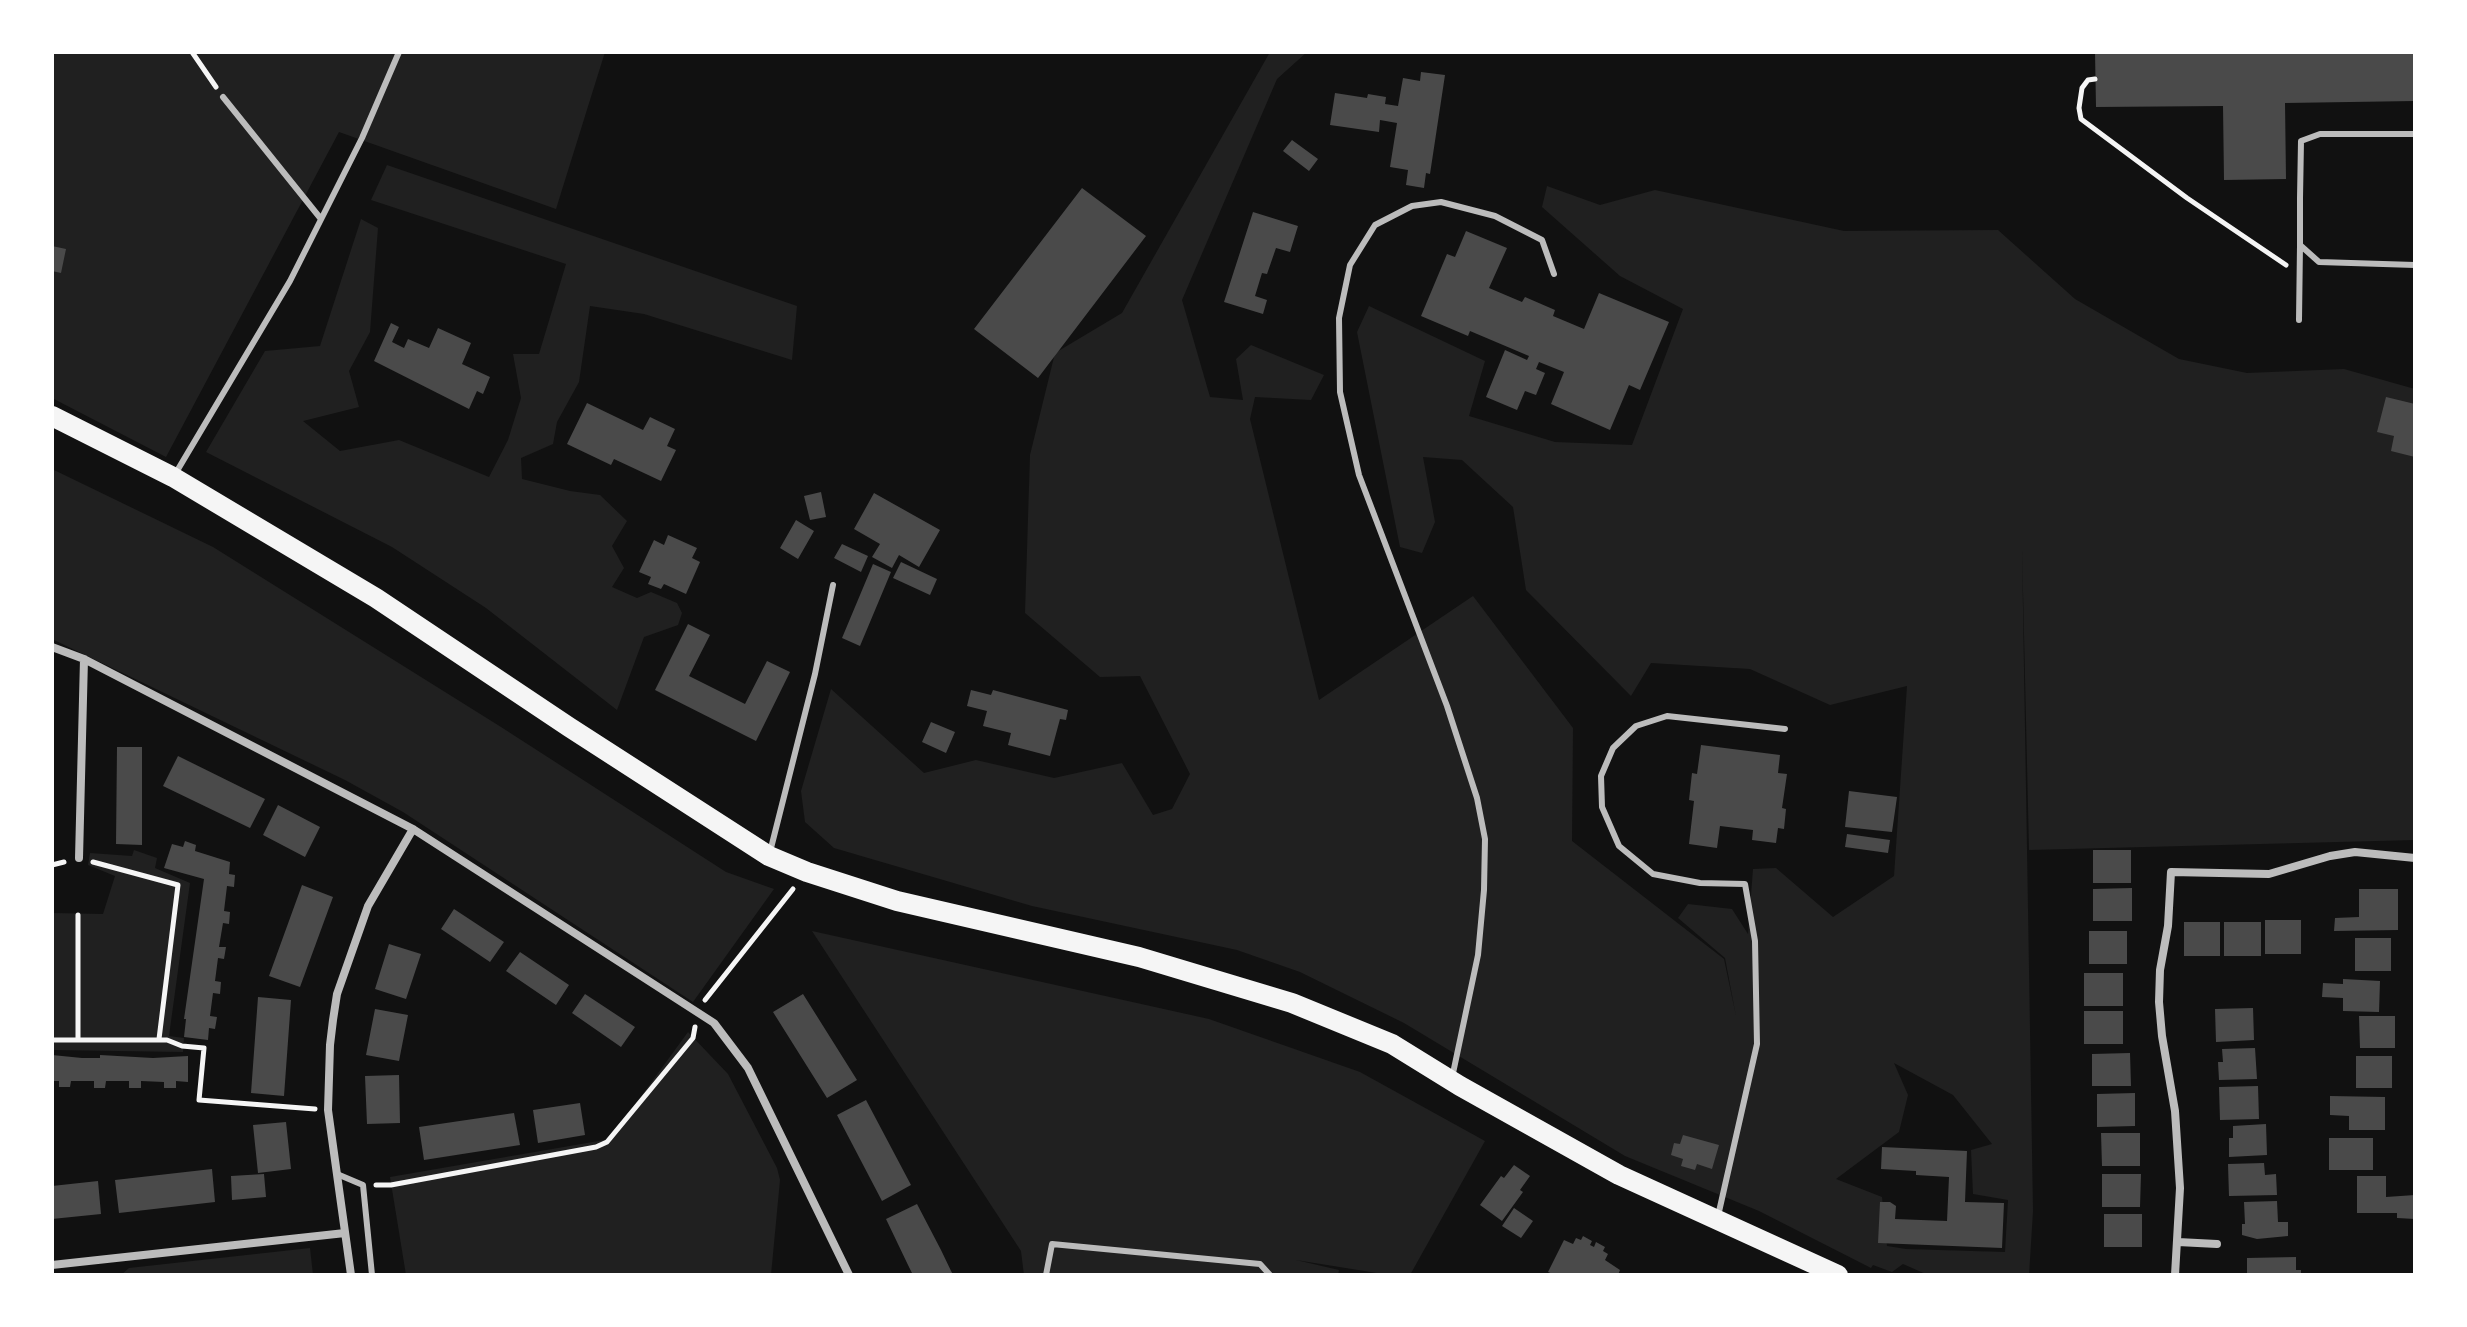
<!DOCTYPE html>
<style>
body{margin:0}
#map{position:relative;width:2467px;height:1327px;overflow:hidden;background:#111;font-family:"PT Sans Narrow",sans-serif}
canvas{display:block}
.frame{position:absolute;inset:0;border:54px solid #fff;pointer-events:none}
</style>
<div id="map">
<canvas width="2467" height="1327"></canvas>
<div class="frame"></div>
</div>
<script>
const ctx = document.querySelector('canvas').getContext('2d');
ctx.lineJoin = 'round';
function paint(path, color) {
  ctx.fillStyle = color;
  ctx.fill(path, 'evenodd');
}
function toPath(rows) {
  const path = new Path2D();
  for (const r of rows) {
    path.moveTo(r[0], r[1]);
    for (let i = 2; i < r.length; i += 2) path.lineTo(r[i], r[i + 1]);
  }
  return path;
}
function trace(path, color, width, dash) {
  ctx.strokeStyle = color;
  ctx.lineWidth = width;
  ctx.lineCap = dash ? 'butt' : 'round';
  ctx.setLineDash(dash || []);
  ctx.stroke(path);
}
paint(toPath([
 [52,52,605,52,556,209,339,132,166,457,52,398],
 [1270,52,1307,52,1277,79,1182,300,1210,397,1243,400,1236,359,1251,345,1324,375,1311,400,1255,397,1250,419,1319,700,1473,596,1573,728,1572,841,1724,959,1736,1016,1725,958,1678,918,1688,904,1732,909,1748,934,1753,869,1776,868,1833,917,1894,876,1907,686,1830,705,1750,669,1651,663,1631,696,1526,590,1513,507,1462,460,1423,457,1435,522,1422,553,1400,547,1357,332,1369,306,1485,361,1469,416,1555,442,1632,445,1683,309,1620,276,1542,207,1547,186,1600,205,1655,190,1844,231,1998,230,2075,299,2179,359,2247,373,2344,369,2415,389,2415,840,2029,850,2022,548,2033,1211,2029,1275,1928,1275,1903,1264,1892,1272,1873,1265,1871,1268,1759,1211,1625,1156,1404,1023,1300,972,1237,950,1032,906,834,848,805,822,801,791,831,689,924,773,976,760,1054,778,1122,763,1153,815,1172,809,1190,774,1140,676,1100,677,1025,613,1030,455,1055,353,1122,313],
 [1894,1063,1953,1095,1992,1144,1971,1150,1973,1194,2008,1200,2005,1252,1906,1249,1887,1246,1882,1197,1836,1179,1899,1132,1908,1095],
 [387,165,797,306,792,360,644,314,590,306,579,382,557,422,553,444,521,458,522,479,570,491,600,495,627,521,612,546,624,568,612,587,637,598,651,592,677,603,682,613,678,625,644,637,617,710,486,608,392,547,206,452,265,351,320,346,361,219,378,228,370,332,349,371,359,407,303,421,340,451,399,440,489,477,508,440,521,398,513,354,539,354,566,264,371,200],
 [52,469,213,547,501,727,726,872,774,889,693,1002,403,812,345,780,52,639],
 [134,850,157,858,155,868,190,883,169,1036,184,1038,183,1052,52,1050,52,913,103,914,115,876,88,865,90,853,132,856],
 [812,931,1209,1019,1360,1072,1485,1141,1410,1275,1389,1275,1296,1260,1339,1270,1338,1275,1024,1275,1021,1251],
 [688,1032,728,1074,777,1168,780,1180,771,1275,406,1275,390,1177,610,1139],
 [310,1248,313,1275,121,1275,129,1268]
]), '#202020');
paint(toPath([
 [2095,52,2415,52,2415,101,2285,103,2286,179,2224,180,2223,106,2096,107],
 [1421,72,1445,75,1430,174,1426,173,1424,188,1406,185,1408,170,1390,167,1397,123,1380,120,1379,132,1330,125,1335,93,1367,98,1368,94,1386,97,1385,104,1398,106,1403,78,1420,81],
 [1292,140,1318,159,1309,171,1283,151],
 [1082,188,1146,236,1038,378,974,329],
 [1253,212,1298,226,1290,252,1276,248,1267,274,1262,273,1255,296,1267,300,1263,314,1224,302],
 [1466,231,1507,248,1489,288,1522,302,1525,297,1555,310,1553,316,1584,329,1599,293,1669,322,1640,390,1629,385,1610,430,1551,404,1564,372,1539,362,1536,369,1545,373,1536,395,1525,391,1517,410,1486,397,1505,350,1527,360,1529,356,1470,331,1468,336,1421,316,1447,254,1455,257],
 [52,246,66,249,61,273,52,271],
 [391,323,399,327,392,342,404,348,408,339,429,348,438,328,471,343,462,364,490,377,483,394,477,391,469,409,374,361],
 [2386,397,2415,404,2415,457,2391,451,2394,436,2377,432],
 [587,403,643,430,650,417,675,429,667,446,676,450,661,481,614,459,611,465,567,444],
 [821,492,826,517,810,520,804,496],
 [874,493,940,530,919,567,899,555,892,568,872,557,880,544,854,529],
 [796,520,814,531,798,559,780,548],
 [668,535,697,548,692,558,700,562,686,594,664,584,661,589,648,584,651,577,639,572,654,540,664,545],
 [842,544,868,556,861,572,834,558],
 [901,562,937,579,930,595,893,578],
 [873,564,891,572,860,646,842,638],
 [688,624,710,635,689,676,745,704,767,661,790,672,756,741,655,690],
 [971,690,991,695,993,690,1068,710,1066,720,1060,719,1050,756,1008,745,1011,733,983,726,987,711,967,706],
 [931,722,955,732,946,753,922,742],
 [1701,745,1780,755,1778,773,1787,774,1782,808,1786,809,1784,829,1778,828,1776,843,1752,840,1753,830,1720,826,1717,848,1689,844,1694,801,1689,800,1692,773,1697,774],
 [117,747,142,747,142,845,116,844],
 [178,756,265,799,250,828,163,786],
 [1849,791,1897,797,1892,832,1845,827],
 [278,805,320,827,305,857,263,835],
 [1847,834,1890,840,1888,853,1845,847],
 [185,841,196,845,195,851,230,862,229,874,235,875,234,887,227,886,224,911,230,912,229,924,223,923,219,947,226,947,224,959,218,958,215,981,221,982,220,994,213,993,210,1016,217,1017,215,1029,209,1028,208,1040,184,1037,186,1019,184,1019,204,879,164,868,172,844,183,847],
 [2093,850,2131,850,2131,883,2093,883],
 [302,885,333,897,300,987,269,976],
 [2132,888,2132,921,2093,921,2093,889],
 [2359,889,2398,889,2398,930,2334,931,2335,918,2359,917],
 [454,909,504,942,490,962,441,929],
 [2265,920,2301,920,2301,954,2265,954],
 [2184,922,2220,922,2220,956,2184,956],
 [2224,922,2261,922,2261,956,2224,956],
 [2089,931,2127,931,2127,964,2089,964],
 [2355,938,2391,938,2391,971,2355,971],
 [389,944,421,954,406,999,375,989],
 [520,952,569,985,556,1005,506,971],
 [2084,973,2123,973,2123,1006,2084,1006],
 [2343,979,2380,981,2379,1012,2343,1011,2343,998,2322,997,2323,983,2343,984],
 [585,994,635,1027,621,1047,572,1013],
 [803,994,857,1080,827,1098,773,1012],
 [258,997,291,1000,284,1096,251,1093],
 [2253,1008,2254,1040,2216,1042,2215,1009],
 [375,1009,408,1015,399,1061,366,1055],
 [2084,1011,2123,1011,2123,1044,2084,1044],
 [2359,1016,2395,1016,2395,1048,2360,1048],
 [2255,1048,2257,1079,2219,1080,2218,1062,2223,1062,2222,1049],
 [2130,1053,2131,1086,2092,1086,2092,1054],
 [52,1055,82,1058,100,1058,100,1055,153,1058,188,1056,188,1082,176,1081,176,1088,164,1088,164,1082,141,1081,141,1088,129,1088,129,1081,106,1081,105,1088,94,1088,94,1081,71,1081,70,1087,59,1087,59,1081,52,1081],
 [2356,1056,2392,1056,2392,1088,2356,1088],
 [399,1075,400,1123,367,1124,365,1076],
 [2258,1086,2259,1119,2220,1120,2219,1087],
 [2135,1093,2135,1126,2097,1127,2097,1094],
 [2330,1096,2385,1097,2385,1130,2349,1130,2349,1116,2330,1115],
 [866,1100,911,1185,882,1201,837,1115],
 [580,1103,585,1135,538,1143,533,1110],
 [514,1113,520,1145,424,1160,419,1127],
 [286,1122,291,1169,258,1173,253,1125],
 [2266,1124,2267,1155,2229,1157,2229,1138,2233,1138,2233,1126],
 [2101,1133,2140,1133,2140,1166,2102,1166],
 [1683,1135,1719,1145,1712,1169,1697,1164,1695,1170,1681,1166,1683,1159,1671,1155,1674,1143,1680,1144],
 [2329,1138,2373,1138,2373,1170,2329,1170],
 [1882,1147,1967,1151,1965,1202,2004,1203,2002,1248,1878,1243,1880,1202,1890,1202,1896,1206,1895,1219,1947,1221,1949,1177,1916,1175,1916,1171,1881,1169],
 [2264,1163,2265,1175,2276,1174,2277,1195,2229,1196,2228,1164],
 [1514,1165,1530,1176,1520,1190,1523,1192,1502,1221,1480,1205,1501,1176,1504,1178],
 [212,1169,215,1202,119,1213,115,1180],
 [264,1174,266,1197,232,1200,231,1176],
 [2102,1174,2141,1174,2140,1207,2102,1207],
 [2357,1176,2386,1176,2386,1197,2415,1195,2415,1219,2397,1218,2397,1213,2357,1213],
 [98,1181,101,1214,52,1219,52,1186],
 [2277,1201,2278,1222,2288,1222,2288,1236,2257,1239,2242,1235,2242,1224,2245,1224,2244,1202],
 [917,1204,941,1250,953,1275,913,1275,908,1265,886,1219],
 [1514,1208,1533,1221,1521,1238,1502,1226],
 [2104,1214,2142,1214,2142,1247,2104,1247],
 [1583,1236,1592,1241,1590,1245,1594,1247,1596,1242,1605,1247,1603,1251,1608,1254,1605,1260,1620,1270,1618,1275,1555,1275,1548,1272,1564,1240,1573,1244,1576,1238,1581,1240],
 [2296,1257,2296,1270,2301,1270,2301,1275,2247,1275,2247,1258]
]), '#4a4a4a');
trace(toPath([
 [192,52,216,87],
 [2095,79,2088,80,2082,88,2079,108,2081,119,2187,198,2286,265],
 [93,862,178,885,159,1039],
 [52,865,64,862],
 [705,1000,793,889],
 [78,1039,78,915],
 [52,1040,167,1040,182,1046,204,1048,199,1100,315,1109],
 [376,1185,391,1185,596,1147,607,1142,693,1038,695,1027]
]), '#f5f5f5', 5);
trace(toPath([
 [223,97,321,219],
 [2415,134,2320,134,2301,141,2300,198,2300,245,2319,262,2415,265],
 [2299,320,2300,245],
 [174,476,290,281,362,138,399,52],
 [770,852,815,674,833,585],
 [1452,1078,1478,955,1484,890,1485,839,1477,798,1447,706,1359,475,1340,392,1339,318,1350,265,1375,225,1412,206,1441,202,1495,216,1542,240,1554,274],
 [337,1174,363,1185,372,1275],
 [1718,1216,1757,1044,1755,941,1745,884,1700,883,1653,874,1619,846,1602,807,1601,776,1613,748,1636,726,1667,716,1785,729],
 [1046,1275,1052,1244,1260,1264,1270,1275]
]), '#bcbcbc', 6);
trace(toPath([
 [52,647,84,659,413,829,714,1023,748,1068,849,1275],
 [79,858,84,659],
 [2178,1242,2217,1244],
 [52,1265,345,1233],
 [351,1275,328,1110,330,1045,333,1020,337,994,368,906,413,829],
 [2175,1275,2180,1188,2175,1111,2162,1036,2159,1002,2160,970,2168,926,2171,872,2269,874,2330,856,2355,852,2415,858]
]), '#bcbcbc', 8);
trace(toPath([
 [52,416,173,477,376,598,569,727,769,856,807,872,897,901,1139,957,1292,1003,1392,1044,1460,1086,1619,1175,1838,1275]
]), '#f5f5f5', 20);
</script>
